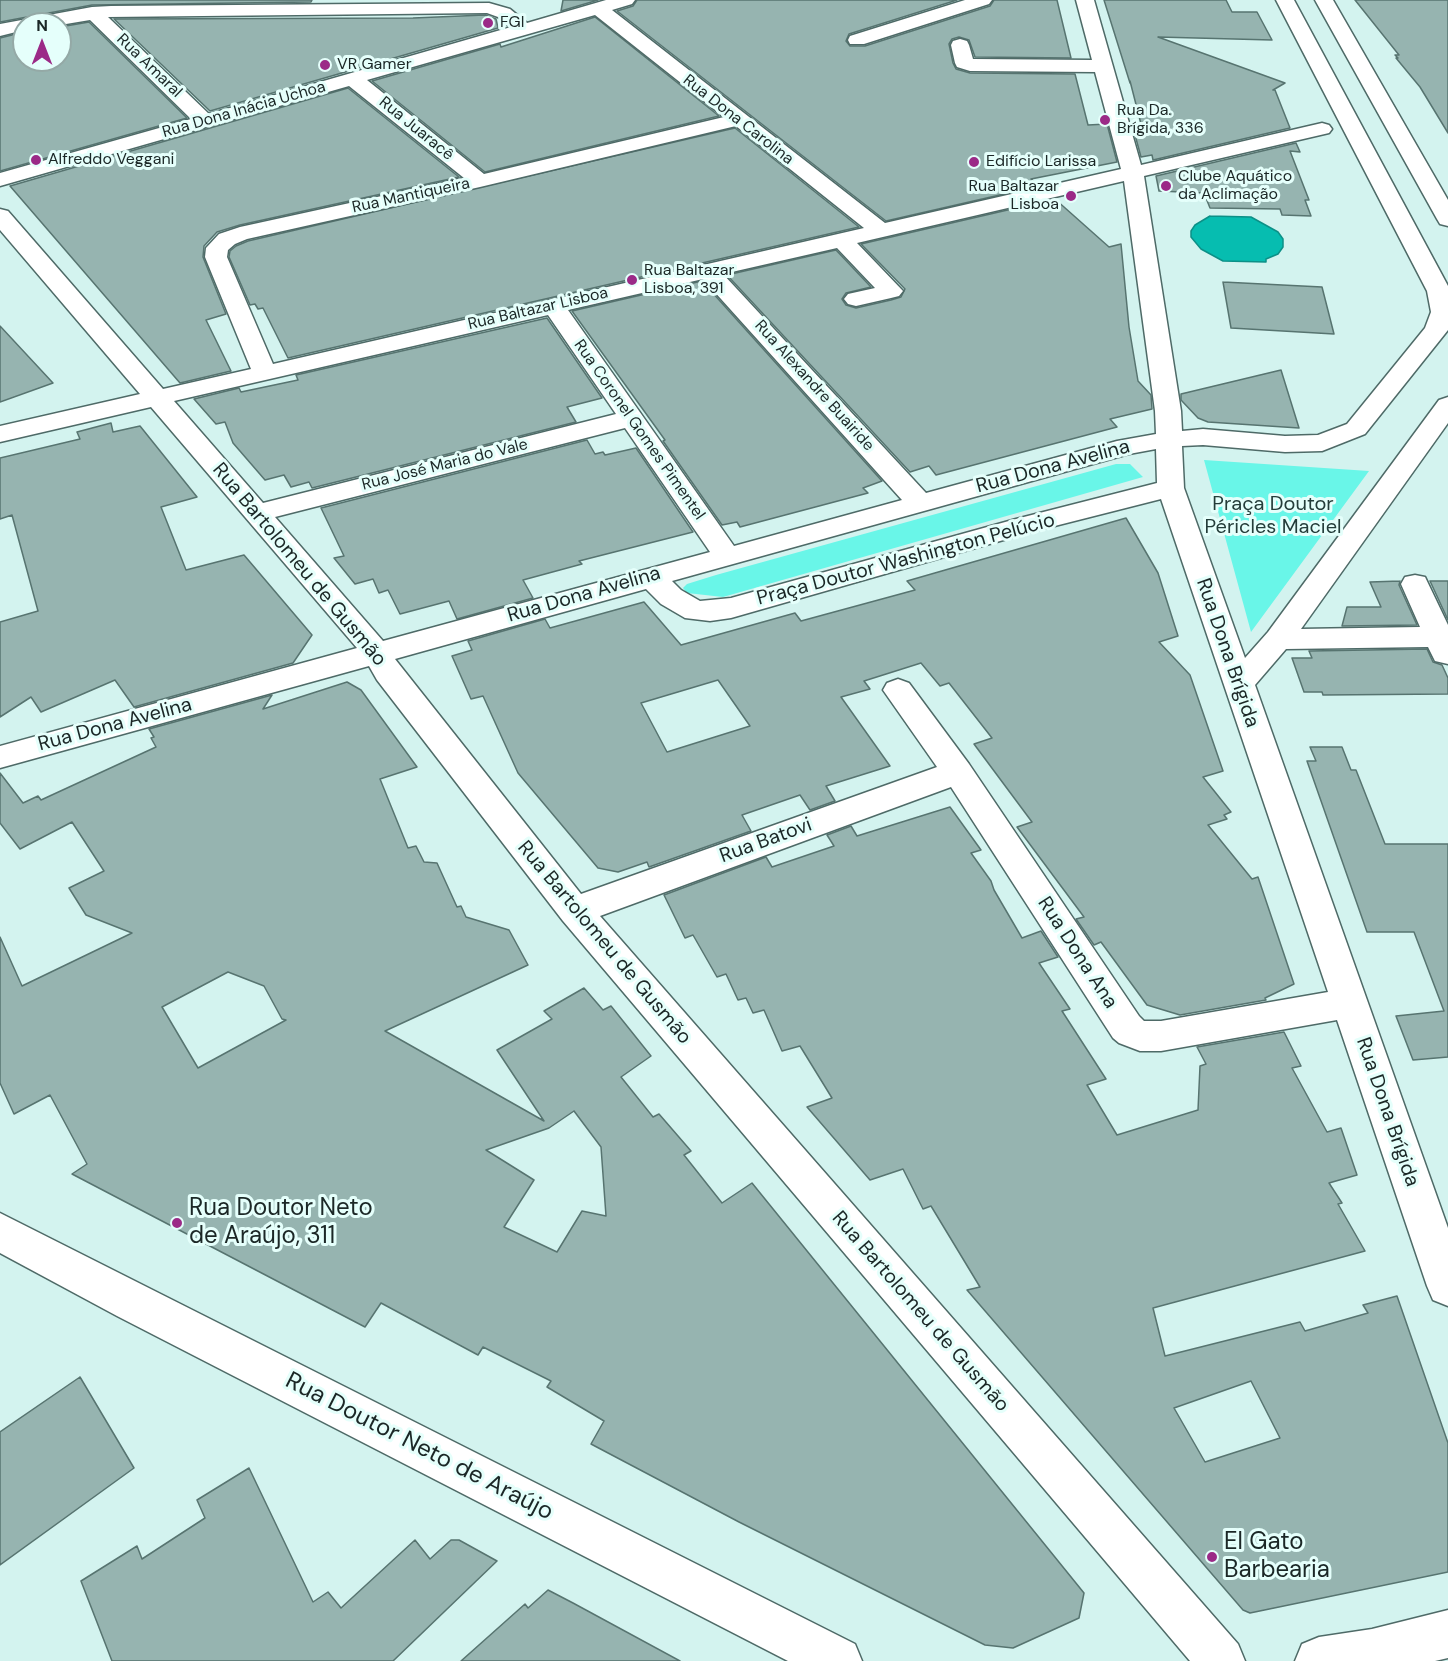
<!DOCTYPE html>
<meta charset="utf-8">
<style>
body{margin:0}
#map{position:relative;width:1448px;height:1661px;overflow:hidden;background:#d3f3ef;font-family:"DM Sans",sans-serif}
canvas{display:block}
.north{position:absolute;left:12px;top:12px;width:60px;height:60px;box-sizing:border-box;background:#e5fffb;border:2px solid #94a9a6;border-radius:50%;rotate:0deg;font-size:16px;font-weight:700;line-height:24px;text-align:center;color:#1b2726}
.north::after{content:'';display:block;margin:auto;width:21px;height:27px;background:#9b2a87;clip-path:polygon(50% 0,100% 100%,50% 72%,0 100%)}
</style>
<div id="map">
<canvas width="1448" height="1661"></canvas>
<div class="north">N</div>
</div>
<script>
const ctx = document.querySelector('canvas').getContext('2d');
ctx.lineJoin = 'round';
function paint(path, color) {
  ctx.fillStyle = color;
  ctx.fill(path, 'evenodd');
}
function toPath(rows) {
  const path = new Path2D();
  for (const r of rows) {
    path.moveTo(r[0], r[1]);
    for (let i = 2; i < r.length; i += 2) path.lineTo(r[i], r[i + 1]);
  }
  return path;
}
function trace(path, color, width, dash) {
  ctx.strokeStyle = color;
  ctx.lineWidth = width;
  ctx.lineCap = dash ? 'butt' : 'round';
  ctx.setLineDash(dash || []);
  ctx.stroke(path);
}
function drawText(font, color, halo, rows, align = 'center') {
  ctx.font = font + ' "DM Sans",sans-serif';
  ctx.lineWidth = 6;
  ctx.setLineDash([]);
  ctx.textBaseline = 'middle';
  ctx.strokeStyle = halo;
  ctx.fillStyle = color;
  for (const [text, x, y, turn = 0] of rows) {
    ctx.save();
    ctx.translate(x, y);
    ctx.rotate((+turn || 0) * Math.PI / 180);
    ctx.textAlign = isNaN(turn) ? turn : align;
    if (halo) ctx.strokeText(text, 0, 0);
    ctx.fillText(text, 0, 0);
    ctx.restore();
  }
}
paint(toPath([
 [1204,460,1369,471,1251,632],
 [1116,464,1130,464,1143,477,723,597,687,593,683,588,687,584,716,575]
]), '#69f6e8');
const water = toPath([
 [1210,216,1251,217,1278,232,1283,239,1283,247,1278,254,1266,259,1266,262,1223,261,1201,249,1191,237,1191,231,1195,225,1210,216]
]);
paint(water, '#06bdb0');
trace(water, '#0c9087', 1.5);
const building = toPath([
 [0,0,312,0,311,2,92,5,0,22,0,0],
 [563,0,598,0,561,11,563,0],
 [637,0,957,0,849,34,846,41,850,46,865,46,990,6,994,0,1057,0,1071,58,975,57,969,40,959,37,952,39,949,44,953,63,956,69,970,73,1075,74,1088,125,1107,124,1117,162,1031,179,1039,186,886,221,617,11,633,6,637,0],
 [1104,0,1226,0,1232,12,1257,12,1272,40,1158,37,1285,83,1273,90,1275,90,1290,128,1153,160,1152,155,1141,157,1132,124,1141,124,1130,81,1130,83,1104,0],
 [1355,0,1448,0,1448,133,1420,87,1396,58,1398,58,1395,55,1399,55,1355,0],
 [485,15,496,19,498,28,210,111,114,19,413,18,485,15],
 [595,17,719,116,485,172,372,81,500,44,501,47,595,17],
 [89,22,187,118,0,171,0,38,24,32,24,60,60,60,60,27,89,22],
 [348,88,459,177,240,225,217,232,204,246,203,257,226,314,206,320,231,371,180,383,10,186,348,88],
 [735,128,859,227,288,358,263,308,258,309,255,304,250,305,229,257,230,251,236,246,248,241,735,128],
 [1296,143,1300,152,1290,151,1309,200,1305,200,1311,216,1282,215,1280,209,1210,208,1204,193,1159,191,1156,176,1296,143],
 [1055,199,1109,247,1121,244,1129,327,1138,381,1151,395,1152,409,1110,419,1117,427,936,475,929,466,910,472,727,275,836,250,871,287,846,293,842,299,846,305,856,308,891,300,901,297,905,289,861,244,1055,199],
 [702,281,882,481,863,488,868,493,740,527,737,522,722,525,663,441,665,440,572,311,702,281],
 [1223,282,1322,287,1334,334,1231,328,1223,282],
 [547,318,602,398,567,407,576,422,312,488,309,482,291,487,284,475,265,480,233,443,225,422,216,424,194,399,239,388,241,392,298,380,296,375,547,318],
 [0,326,53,383,0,402,0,326],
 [1281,370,1299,428,1208,422,1198,418,1181,400,1181,394,1281,370],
 [111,423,113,432,140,426,197,497,161,507,186,570,244,555,312,635,293,663,134,707,115,680,41,712,31,697,0,717,0,622,38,611,12,515,0,519,0,458,80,439,77,432,111,423],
 [587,440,595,454,603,452,605,455,636,448,693,532,579,561,582,564,523,580,533,598,457,619,449,601,400,614,388,590,379,593,373,579,355,584,334,558,344,556,321,508,587,440],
 [1126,518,1158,573,1178,636,1159,642,1190,675,1223,771,1203,777,1231,812,1224,815,1227,819,1208,825,1252,879,1258,877,1294,984,1265,998,1266,1000,1180,1015,1147,1005,1101,942,1094,945,1076,919,1084,917,1017,827,1032,822,974,744,992,738,949,683,940,686,921,663,864,681,870,689,841,697,890,766,826,786,835,801,810,810,800,795,742,815,751,831,649,867,647,862,618,872,598,868,518,773,483,696,471,699,452,656,472,650,468,641,545,619,550,628,644,602,681,645,795,613,801,621,915,590,907,581,1126,518],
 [718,680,750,726,667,752,641,703,718,680],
 [1400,581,1399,585,1417,625,1342,626,1347,607,1381,607,1370,582,1400,581],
 [1430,581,1448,581,1448,620,1430,581],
 [1427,649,1433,662,1442,665,1448,678,1448,694,1323,695,1322,692,1304,692,1292,658,1312,658,1309,651,1427,649],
 [347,682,361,690,417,767,380,779,408,848,416,846,424,862,437,863,457,907,461,906,466,917,509,930,528,965,385,1031,544,1121,497,1050,552,1019,544,1011,584,988,603,1010,611,1006,651,1056,621,1077,653,1117,659,1114,691,1151,684,1155,722,1203,752,1183,1084,1593,1079,1618,1013,1648,985,1645,739,1522,591,1444,604,1421,547,1387,551,1381,483,1347,478,1355,381,1303,365,1327,72,1174,87,1164,50,1095,14,1114,0,1083,0,937,22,986,132,933,86,915,69,888,104,871,72,822,20,849,0,823,0,773,23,803,38,796,41,800,156,747,151,738,154,737,149,729,272,695,263,709,347,682],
 [228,972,264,986,282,1019,286,1020,198,1068,162,1007,228,972],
 [574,1111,601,1147,606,1216,582,1211,557,1252,504,1227,534,1180,486,1150,549,1128,574,1111],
 [1310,747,1342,747,1351,770,1356,770,1385,844,1448,844,1448,1057,1413,1060,1396,1016,1444,1011,1414,932,1367,932,1307,761,1316,761,1310,747],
 [950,807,981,850,971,853,991,881,994,890,1022,938,1041,931,1058,957,1039,963,1070,1009,1062,1011,1106,1079,1087,1085,1117,1135,1198,1110,1200,1066,1206,1064,1197,1047,1284,1032,1301,1066,1292,1068,1327,1132,1341,1128,1357,1175,1329,1183,1342,1203,1338,1204,1365,1251,1153,1308,1165,1356,1300,1322,1305,1331,1368,1313,1363,1305,1397,1296,1448,1443,1448,1572,1250,1613,1243,1610,967,1290,980,1287,931,1206,923,1209,903,1169,870,1180,807,1107,832,1098,800,1046,782,1051,764,1010,753,1013,746,998,738,1000,726,974,717,977,693,935,685,938,664,895,766,857,772,867,834,846,827,835,851,826,857,836,950,807],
 [1251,1381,1280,1438,1205,1462,1174,1408,1251,1381],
 [80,1377,134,1468,0,1565,0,1432,80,1377],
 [249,1468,313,1602,328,1592,341,1608,415,1540,430,1559,451,1540,459,1540,497,1561,393,1661,112,1661,81,1581,137,1546,142,1559,205,1518,197,1500,249,1468],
 [548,1590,573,1603,680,1661,461,1661,525,1604,528,1608,548,1590]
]);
paint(building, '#96b4b0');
trace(building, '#577470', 1.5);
const minor = toPath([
 [606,0,635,0,632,4,612,10,885,223,1121,169,1095,72,970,71,957,67,955,63,951,45,953,41,960,39,967,41,969,45,973,59,1092,60,1076,0,1094,0,1141,165,1322,123,1329,125,1332,129,1329,133,1144,176,1181,411,1182,431,1203,429,1285,436,1318,435,1347,424,1425,328,1431,312,1427,291,1276,0,1294,0,1448,286,1448,330,1365,434,1322,451,1285,452,1203,445,1182,446,1184,488,1245,658,1268,632,1439,400,1448,397,1448,423,1301,629,1420,627,1401,584,1405,577,1415,575,1425,577,1448,625,1448,664,1435,661,1428,647,1286,649,1255,685,1448,1228,1448,1306,1433,1300,1427,1286,1337,1020,1161,1051,1140,1051,1119,1043,1113,1038,951,787,600,916,1238,1644,1245,1661,1190,1661,563,921,377,680,369,666,0,768,0,746,357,648,151,407,0,442,0,426,140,394,0,230,0,209,8,211,163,389,251,369,205,257,206,248,219,234,240,227,464,178,349,86,0,186,0,173,191,119,90,20,60,25,24,24,24,30,0,36,0,24,92,7,111,6,489,3,510,9,527,23,606,0],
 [487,13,498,17,511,27,209,114,108,17,487,13],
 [595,15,724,117,484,174,367,80,595,15],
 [736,126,864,228,273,364,227,257,228,250,235,244,247,239,480,187,736,126],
 [1124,181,1155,411,1156,434,1117,441,926,493,723,274,837,248,875,288,848,294,844,299,848,304,856,306,891,298,899,296,903,291,857,243,1124,181],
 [703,279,902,500,734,546,568,310,703,279],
 [548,315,616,414,263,503,174,401,548,315],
 [625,428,710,552,383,641,275,517,625,428],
 [1156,449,1157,483,1016,519,731,598,700,601,681,590,672,581,1129,454,1156,449],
 [1161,499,1328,992,1161,1021,1144,1021,1139,1016,969,764,909,683,898,679,887,683,883,690,937,767,581,894,395,659,646,589,661,604,685,618,710,621,731,618,1035,531,1161,499],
 [965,0,992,0,989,4,864,44,850,44,848,40,850,36,965,0],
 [1315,0,1333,0,1448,200,1448,226,1440,224,1437,219,1315,0],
 [0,1213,855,1644,862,1661,788,1661,117,1316,0,1253,0,1213],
 [1448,1610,1448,1658,1435,1661,1295,1661,1302,1644,1319,1637,1372,1629,1448,1610]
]);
trace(minor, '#4e6a67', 3);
paint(minor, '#fff');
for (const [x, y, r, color] of [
 [488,23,6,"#9b2a87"],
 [325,65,6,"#9b2a87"],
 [1105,120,6,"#9b2a87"],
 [36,160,6,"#9b2a87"],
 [974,162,6,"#9b2a87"],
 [1166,186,6,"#9b2a87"],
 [1071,196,6,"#9b2a87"],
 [632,280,6,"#9b2a87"],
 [177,1223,6,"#9b2a87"],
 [1212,1557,6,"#9b2a87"]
]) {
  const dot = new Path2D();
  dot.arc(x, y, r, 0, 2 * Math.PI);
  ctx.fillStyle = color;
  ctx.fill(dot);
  trace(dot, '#e5fffb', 2);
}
drawText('16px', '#1b2726', '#e5fffb', [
 ["FGI",500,23],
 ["VR Gamer",337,65],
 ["Rua Da.",1117,111],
 ["Brígida, 336",1117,129],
 ["Alfreddo Veggani",48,160],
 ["Edifício Larissa",986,162],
 ["Clube Aquático",1178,177],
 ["da Aclimação",1178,195],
 ["Rua Baltazar",1059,187,"right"],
 ["Lisboa",1059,205,"right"],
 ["Rua Baltazar",644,271],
 ["Lisboa, 391",644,289]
], 'left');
drawText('16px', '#1b2726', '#e5fffb', [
 ["Rua Amaral",149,66,44],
 ["Rua Dona Inácia Uchoa",244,110,-16],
 ["Rua Dona Carolina",738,120,38],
 ["Rua Juaracê",416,129,39],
 ["Rua Mantiqueira",411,196,-12],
 ["Rua Baltazar Lisboa",538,309,-13],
 ["Rua Alexandre Buairide",814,386,48],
 ["Rua Coronel Gomes Pimentel",639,430,55],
 ["Rua José Maria do Vale",445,465,-14]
]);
drawText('20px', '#1b2726', '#e5fffb', [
 ["Rua Dona Avelina",1053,467,-15],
 ["Praça Doutor Washington Pelúcio",906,560,-15],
 ["Rua Bartolomeu de Gusmão",299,565,50],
 ["Rua Dona Avelina",584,595,-16],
 ["Rua Dona Brígida",1227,653,71],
 ["Rua Dona Avelina",115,725,-15],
 ["Rua Batovi",766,841,-20],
 ["Rua Bartolomeu de Gusmão",604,943,50],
 ["Rua Dona Ana",1077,953,57],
 ["Rua Dona Brígida",1387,1112,71],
 ["Rua Bartolomeu de Gusmão",920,1312,49]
]);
drawText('20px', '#243d3a', '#e5fffb', [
 ["Praça Doutor",1273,505],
 ["Péricles Maciel",1273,528]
]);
drawText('24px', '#1b2726', '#e5fffb', [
 ["Rua Doutor Neto",189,1209],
 ["de Araújo, 311",189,1237],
 ["El Gato",1224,1543],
 ["Barbearia",1224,1571]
], 'left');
drawText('24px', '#1b2726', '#e5fffb', [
 ["Rua Doutor Neto de Araújo",419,1447,27]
]);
</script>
